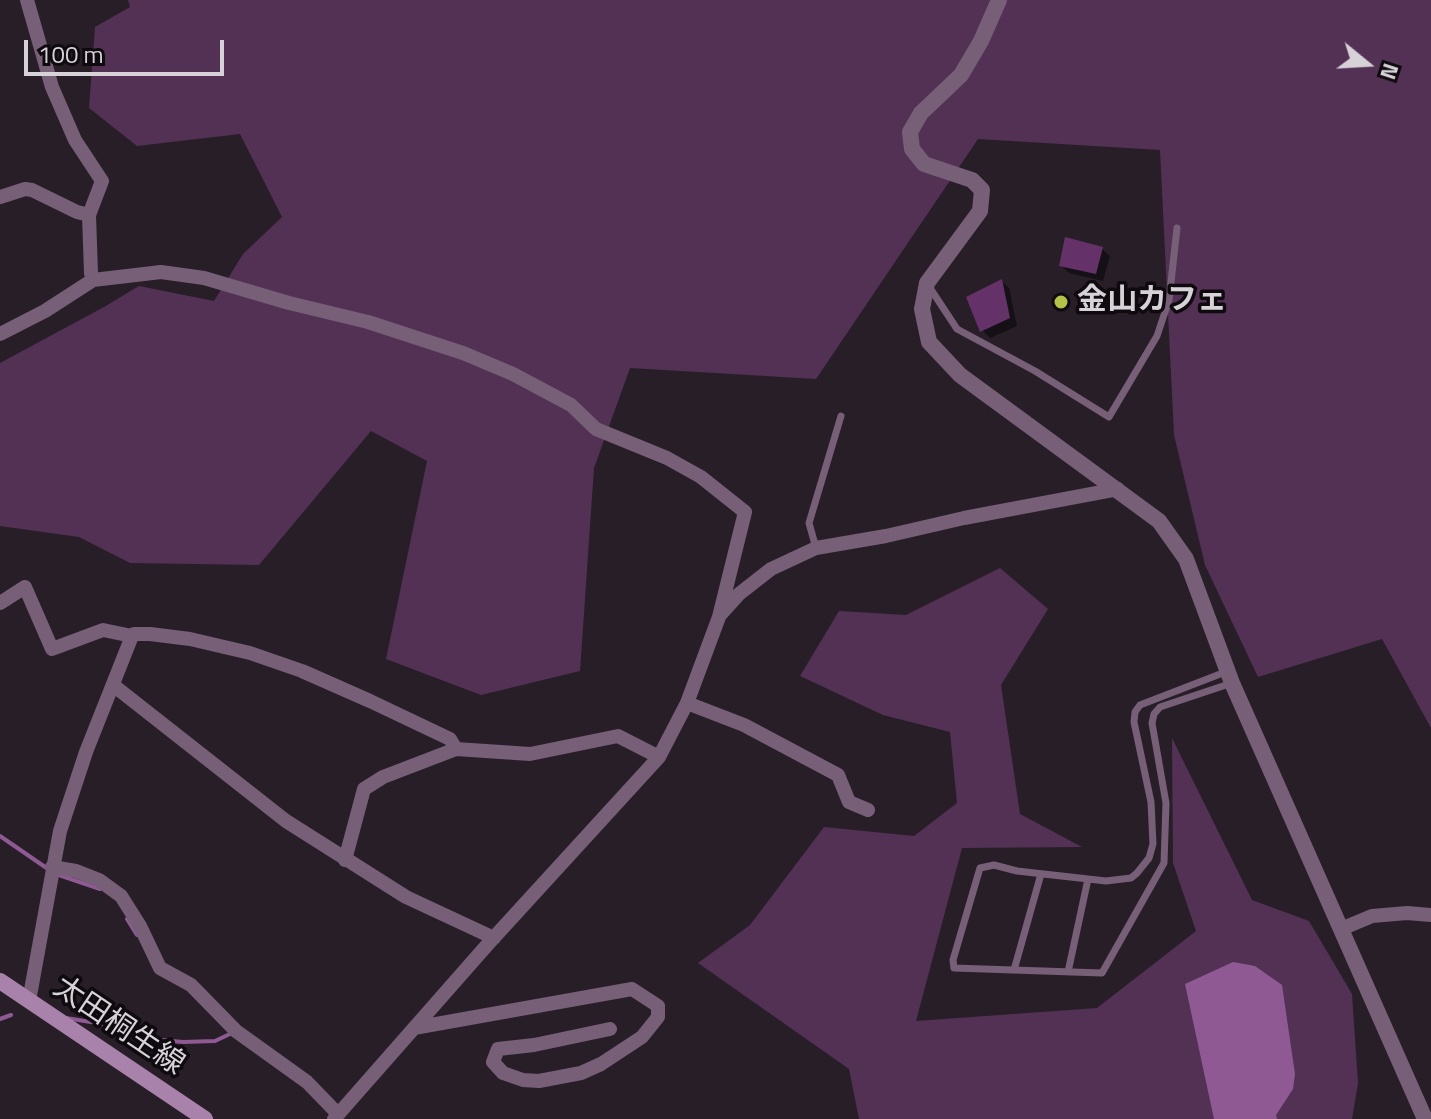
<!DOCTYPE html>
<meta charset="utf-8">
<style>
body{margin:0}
#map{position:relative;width:1431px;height:1119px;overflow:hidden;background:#281e28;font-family:"Titillium Web",sans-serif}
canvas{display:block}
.north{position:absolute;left:1327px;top:24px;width:80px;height:80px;-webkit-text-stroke:6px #0e0a0e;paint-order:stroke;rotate:108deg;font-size:22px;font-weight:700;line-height:32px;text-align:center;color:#d7d1d8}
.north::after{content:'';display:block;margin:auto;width:28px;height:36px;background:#d7d1d8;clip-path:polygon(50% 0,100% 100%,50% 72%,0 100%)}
.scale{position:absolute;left:24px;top:40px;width:200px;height:36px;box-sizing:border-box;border:4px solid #d7d1d8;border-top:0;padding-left:10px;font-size:24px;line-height:28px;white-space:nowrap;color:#d7d1d8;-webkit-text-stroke:6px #0e0a0e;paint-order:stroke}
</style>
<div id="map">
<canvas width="1431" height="1119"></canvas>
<div class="north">N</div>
<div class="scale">100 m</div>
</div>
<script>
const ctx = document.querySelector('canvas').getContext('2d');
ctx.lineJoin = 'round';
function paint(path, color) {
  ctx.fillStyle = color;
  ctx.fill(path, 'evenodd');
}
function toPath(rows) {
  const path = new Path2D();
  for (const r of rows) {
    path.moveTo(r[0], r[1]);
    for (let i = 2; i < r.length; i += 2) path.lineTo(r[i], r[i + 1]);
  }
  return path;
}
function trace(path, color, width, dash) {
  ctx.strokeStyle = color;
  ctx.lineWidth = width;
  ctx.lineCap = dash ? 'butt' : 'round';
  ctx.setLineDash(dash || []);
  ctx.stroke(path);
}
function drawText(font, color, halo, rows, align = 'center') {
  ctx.font = font + ' "Titillium Web","Noto Sans JP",sans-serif';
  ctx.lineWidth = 7;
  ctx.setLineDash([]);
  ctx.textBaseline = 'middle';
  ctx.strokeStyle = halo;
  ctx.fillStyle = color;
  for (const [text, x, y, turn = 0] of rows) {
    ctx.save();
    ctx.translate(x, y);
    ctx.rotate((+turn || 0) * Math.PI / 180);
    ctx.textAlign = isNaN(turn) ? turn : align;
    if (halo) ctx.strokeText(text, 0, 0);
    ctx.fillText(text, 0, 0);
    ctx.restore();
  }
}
paint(toPath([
 [128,0,1431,0,1431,728,1382,639,1258,677,1205,565,1174,435,1160,150,978,139,816,379,630,368,594,468,580,671,481,695,386,659,427,461,371,431,259,565,130,563,79,537,0,526,0,363,104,307,139,286,214,301,243,254,282,217,240,134,137,146,89,108,95,27,130,7],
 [1000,568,1048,609,1001,685,1020,814,1082,847,962,848,916,1021,1097,1008,1196,931,1173,863,1172,738,1252,900,1309,921,1352,994,1358,1083,1352,1119,859,1119,849,1069,698,963,750,925,824,827,914,836,957,803,950,732,883,715,800,676,839,611,906,615]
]), '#523155');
paint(toPath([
 [1233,962,1255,966,1282,985,1295,1074,1293,1089,1276,1115,1277,1119,1214,1119,1185,984]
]), '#8f5a94');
paint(toPath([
 [1102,249,1110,256,1103,281,1069,273,1061,265],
 [1001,281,1009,288,1017,326,990,338,982,330]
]), '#0007');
trace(toPath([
 [0,836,48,869],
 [56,874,100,889],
 [127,919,137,935],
 [66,1018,103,1024,150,1039,183,1042,215,1041,232,1033],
 [0,1019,11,1015]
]), '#8f5a94', 4);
paint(toPath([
 [1065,237,1103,247,1096,274,1059,266],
 [1002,279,1010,318,980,332,966,297]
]), '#653169');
trace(toPath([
 [928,285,957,329,1035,371,1109,417,1157,336,1169,300,1177,228],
 [816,548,809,523,841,416],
 [1228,671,1140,705,1135,712,1134,722,1151,802,1153,844,1149,858,1137,873,1131,878,1106,881,1017,871,994,865,980,868,953,960,954,968,1102,973,1164,863,1166,803,1152,723,1154,714,1160,707,1232,683],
 [1014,970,1041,874],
 [1068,972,1088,879]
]), '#775f78', 7);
trace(toPath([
 [27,0,52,87,75,140,102,181,89,215,91,273,93,280],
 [0,197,25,189,32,190,77,212,89,215],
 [0,334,45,311,93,280,161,272,204,278,289,303,368,322,463,353,513,374,571,405,596,429,667,458,701,477,745,512,719,617,687,703,659,757,488,944,334,1119],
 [0,603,25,587,52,649,103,630,132,636,134,634,150,634,190,639,250,653,302,671,370,701,450,739,456,749,530,754,618,736,659,757],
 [720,615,739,594,771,569,816,548,886,536,964,518,1118,489],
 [113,685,286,821,406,897,494,938],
 [687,703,744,725,838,775,849,802,868,810],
 [345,860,364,789,383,777,456,749],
 [52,867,76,871,99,880,121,896,140,926,160,968,191,985,236,1031,307,1082,338,1114],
 [1341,929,1372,916,1407,913,1431,915],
 [29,1001,60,831,86,752,132,636],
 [414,1028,632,989,658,1006,658,1017,642,1037,601,1064,581,1073,539,1081,523,1080,503,1073,493,1062,498,1049,534,1045,610,1029]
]), '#775f78', 14);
trace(toPath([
 [999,0,981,41,961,75,921,113,910,132,912,149,924,164,972,180,982,190,980,211,927,283,922,309,929,342,960,375,1159,521,1186,559,1232,683,1425,1119]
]), '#775f78', 16);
trace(toPath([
 [0,981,205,1119]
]), '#a882aa', 16);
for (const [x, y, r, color] of [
 [1061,302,8,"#b6c148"]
]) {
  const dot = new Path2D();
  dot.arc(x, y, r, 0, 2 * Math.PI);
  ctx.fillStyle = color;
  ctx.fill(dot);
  trace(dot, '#0e0a0e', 3);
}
drawText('bold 30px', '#d7d1d8', '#0e0a0e', [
 ["金山カフェ",1077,302]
], 'left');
drawText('30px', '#d7d1d8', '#0e0a0e', [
 ["太田桐生線",118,1027,34]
]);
</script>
